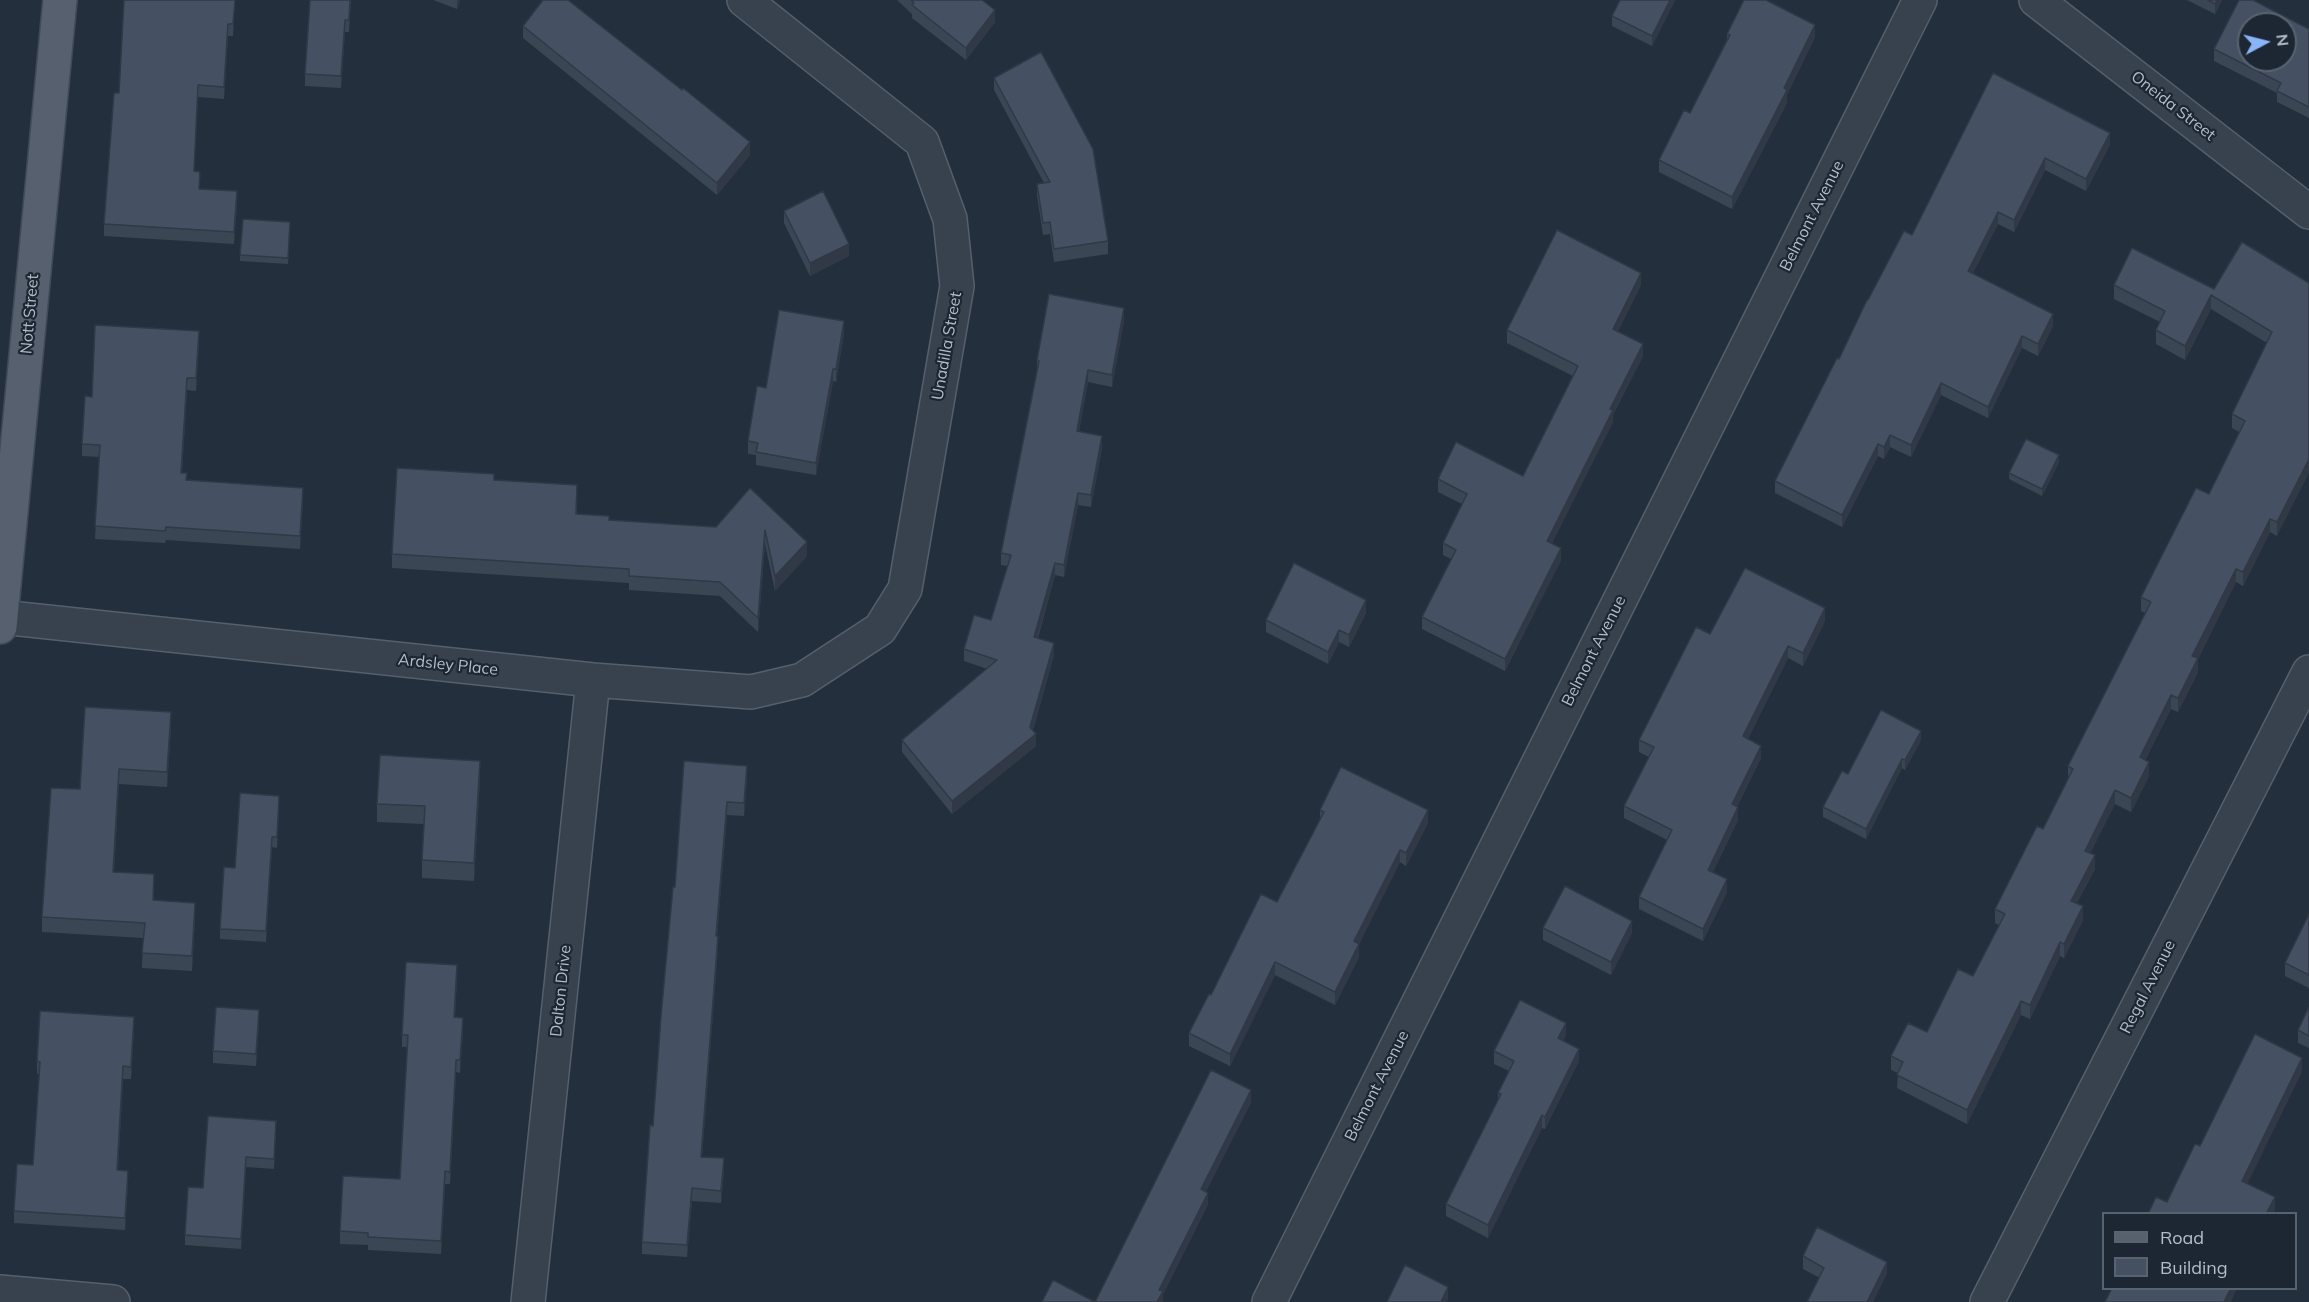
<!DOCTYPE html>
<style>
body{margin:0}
#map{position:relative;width:2309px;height:1302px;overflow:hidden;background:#242f3e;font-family:Mulish,sans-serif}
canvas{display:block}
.legend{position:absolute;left:2102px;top:1212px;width:195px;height:78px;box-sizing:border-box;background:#1d2633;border:2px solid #59626f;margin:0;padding:8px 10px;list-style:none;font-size:18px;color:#b4bcc9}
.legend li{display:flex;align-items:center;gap:12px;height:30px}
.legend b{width:30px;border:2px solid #59626f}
.north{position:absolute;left:2237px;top:12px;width:60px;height:60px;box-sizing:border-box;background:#1d2633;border:2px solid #59626f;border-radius:50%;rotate:83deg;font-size:16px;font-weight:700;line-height:24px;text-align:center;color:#b4bcc9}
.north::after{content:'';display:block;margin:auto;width:21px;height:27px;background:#8ab4f8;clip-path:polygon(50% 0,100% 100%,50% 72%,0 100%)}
</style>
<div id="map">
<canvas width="2309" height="1302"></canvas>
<ul class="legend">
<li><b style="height:8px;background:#56606e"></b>Road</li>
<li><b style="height:16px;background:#455162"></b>Building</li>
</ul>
<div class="north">N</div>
</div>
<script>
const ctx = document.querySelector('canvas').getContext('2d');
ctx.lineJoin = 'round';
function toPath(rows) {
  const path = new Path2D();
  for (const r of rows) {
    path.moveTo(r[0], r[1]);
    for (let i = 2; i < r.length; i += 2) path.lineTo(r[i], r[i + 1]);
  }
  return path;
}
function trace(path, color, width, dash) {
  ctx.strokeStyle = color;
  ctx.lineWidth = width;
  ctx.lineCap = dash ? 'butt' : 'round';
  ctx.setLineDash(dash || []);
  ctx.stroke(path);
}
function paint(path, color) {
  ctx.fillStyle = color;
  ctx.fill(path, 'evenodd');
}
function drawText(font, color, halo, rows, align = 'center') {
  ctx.font = font + ' Mulish,sans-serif';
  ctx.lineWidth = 4.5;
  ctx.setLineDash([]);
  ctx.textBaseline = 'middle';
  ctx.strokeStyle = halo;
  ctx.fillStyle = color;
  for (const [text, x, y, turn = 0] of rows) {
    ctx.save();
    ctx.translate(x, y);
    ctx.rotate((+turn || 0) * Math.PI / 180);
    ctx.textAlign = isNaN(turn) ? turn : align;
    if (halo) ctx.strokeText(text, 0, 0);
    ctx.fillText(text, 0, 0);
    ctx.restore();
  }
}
const minor = toPath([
 [2036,0,2309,212],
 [0,617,593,680,751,692,802,680,880,629,905,589,957,286,950,219,922,142,744,0],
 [0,1292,113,1302],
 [528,1302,593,680],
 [1269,1302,1920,0],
 [1987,1302,2309,672]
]);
const major = toPath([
 [0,627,60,0]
]);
trace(minor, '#565f6c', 36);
trace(major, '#414a57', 36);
trace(minor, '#38414e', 33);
trace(major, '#56606e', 33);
paint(toPath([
 [235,0,233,36,228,36,224,99,198,97,194,171,200,189,237,203,234,244,104,236,104,224,119,93],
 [310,0,351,0,349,32,345,32,341,88,305,86,305,74],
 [433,0,460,0,457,9],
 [897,0,982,0,995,22,966,60,912,18,912,14],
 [1675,0,1652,46,1612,26,1612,16],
 [2187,0,2222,0,2215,14],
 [523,26,682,90,750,155,717,195,523,38],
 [2309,29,2309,118,2277,102,2277,93,2214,61,2214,49],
 [1727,34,1815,37,1787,95,1787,103,1732,209,1659,172,1659,160,1690,113,1727,39],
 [1993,73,2110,145,2086,191,2045,170,2014,232,1998,224,1973,273,2053,326,2038,356,2022,348,1988,418,1941,395,1911,457,1890,447,1884,459,1878,456,1842,527,1775,493,1775,481,1839,359,1912,235],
 [994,78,1108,241,1108,254,1054,262,1050,234,1043,235,1037,196,1037,184,1044,183,994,90],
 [784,211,849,256,810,276,784,223],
 [290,228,288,264,240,261,240,255],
 [2309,283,2277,536,2270,532,2243,586,2236,582,2198,659,2198,672,2178,712,2171,709,2145,760,2149,776,2131,812,2115,804,2090,853,2095,869,2077,903,2083,920,2064,958,2060,956,2030,1019,2021,1015,1967,1124,1897,1088,1898,1073,1891,1070,1891,1056,1927,1032,1973,976,1999,925,1995,923,1995,909,2043,829,2068,779,2068,766,2145,613,2141,611,2141,597,2209,494,2239,432,2232,428,2232,414,2267,343,2211,309,2185,360,2156,344,2156,330,2160,322,2114,299,2114,285,2214,289],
 [1641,285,1618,331,1643,356,1613,415,1613,422,1552,543,1561,560,1505,671,1422,629,1422,617,1451,559,1443,555,1443,543,1462,504,1438,492,1438,479,1523,476,1573,376,1507,343,1507,330],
 [1124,321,1112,387,1088,382,1079,431,1102,448,1091,507,1078,505,1064,577,1055,575,1038,638,1054,655,1033,730,1036,746,952,814,902,752,902,740,987,669,964,661,964,649,991,620,1007,566,1001,565,1001,553,1037,370,1037,360],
 [844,333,836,382,833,381,816,475,756,465,756,455,748,454,748,441,766,388],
 [199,344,196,391,187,390,182,473,187,480,303,500,300,549,166,540,165,543,95,539,99,457,82,456,82,444,92,397],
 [2059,462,2042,496,2009,479,2009,473],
 [494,480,577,500,577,514,609,520,716,527,750,488,807,556,775,591,765,544,758,632,720,596,629,590,629,583,392,568,392,554],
 [1366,613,1349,647,1339,642,1328,664,1266,632,1266,620],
 [1825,621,1803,666,1788,658,1748,739,1761,758,1737,807,1738,820,1713,872,1727,892,1703,941,1639,909,1639,897,1667,840,1624,818,1624,806,1649,757,1639,752,1639,740,1710,634],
 [171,727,167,787,119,784,114,872,154,889,154,900,195,918,192,971,142,968,143,938,42,932,42,917,80,789],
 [1921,740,1905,770,1902,768,1866,839,1823,817,1823,807,1848,774],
 [684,761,747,778,744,816,727,815,717,936,718,948,702,1157,724,1171,721,1203,692,1201,687,1257,642,1254,642,1242,675,887],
 [480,779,474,881,422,878,422,860,424,824,377,822,377,804],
 [279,806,277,848,272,847,266,942,220,939,220,929,235,868],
 [1320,810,1428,823,1406,866,1400,862,1359,944,1359,957,1335,1005,1275,975,1230,1066,1189,1046,1189,1033,1211,995,1277,902,1320,820],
 [2309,914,2309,988,2285,976,2285,963],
 [1543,928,1632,933,1611,975,1543,940],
 [457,977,455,1017,463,1030,460,1073,456,1072,450,1184,445,1184,441,1254,368,1250,368,1245,340,1244,340,1231,400,1179,407,1047,402,1047,402,1035],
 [2309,1007,2309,1048,2298,1043,2298,1030],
 [259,1022,256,1066,213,1063,213,1051],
 [134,1029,131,1079,123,1079,118,1170,128,1183,125,1230,14,1223,14,1211,33,1165,39,1074,37,1074,37,1061],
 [1566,1035,1563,1041,1579,1061,1545,1129,1542,1128,1488,1238,1446,1216,1446,1204,1498,1101,1498,1093,1509,1071,1494,1064,1494,1051],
 [276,1131,274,1169,246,1167,241,1249,185,1245,185,1235,203,1188],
 [1803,1256,1887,1274,1820,1278,1803,1269]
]), '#3b4654');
paint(toPath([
 [457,0,460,0,457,9],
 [1670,0,1675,0,1652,46,1652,36],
 [2217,0,2222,0,2215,14,2215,4],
 [995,10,995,22,966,60,966,48],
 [345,20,345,32,341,88,341,76],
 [228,24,228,36,224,99,224,87],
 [1815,25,1815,37,1787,95,1787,103,1732,209,1732,197],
 [2110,133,2110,145,2086,191,2086,179],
 [750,142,750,155,717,195,717,183],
 [2045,158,2045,170,2014,232,2014,220],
 [237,191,237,203,234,244,234,232],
 [1998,212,1998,224,1968,283,1968,271],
 [849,244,849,256,810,276,810,263],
 [1641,273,1641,285,1613,341,1613,329],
 [2211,295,2211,309,2185,360,2185,346],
 [1124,308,1124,321,1112,387,1112,375],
 [2053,314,2053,326,2038,356,2038,344],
 [844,321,844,333,836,382,836,369],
 [199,331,199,344,196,391,196,378],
 [2022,336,2022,348,1988,418,1988,407],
 [1643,344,1643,356,1613,415,1613,422,1547,553,1547,541,1610,409],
 [833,369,833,381,816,475,816,463],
 [1088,370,1088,382,1077,443,1077,431],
 [187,378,187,390,181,485,181,473],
 [1941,383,1941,395,1911,457,1911,445],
 [1890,435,1890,447,1884,459,1884,447],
 [1102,436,1102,448,1091,507,1091,495],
 [1878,444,1878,456,1842,527,1842,515],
 [2059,455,2059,462,2042,496,2042,489],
 [2309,459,2309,473,2277,536,2277,522],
 [303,488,303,500,300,549,300,536],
 [1078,493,1078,505,1064,577,1064,565],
 [2270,519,2270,532,2243,586,2243,572],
 [765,530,765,544,758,632,758,618],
 [807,542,807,556,775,591,775,576],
 [1561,548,1561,560,1505,671,1505,659],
 [1055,563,1055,575,1034,649,1034,637],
 [2236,569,2236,582,2198,659,2198,672,2178,712,2178,698,2192,656],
 [1366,600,1366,613,1349,647,1349,635],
 [1825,608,1825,621,1803,666,1803,653],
 [1339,630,1339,642,1328,664,1328,652],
 [1054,643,1054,655,1030,739,1036,734,1036,746,952,814,952,801,1030,727],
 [1788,646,1788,658,1743,749,1743,736],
 [2171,695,2171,709,2140,771,2140,757],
 [171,712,171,727,167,787,167,772],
 [1921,731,1921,740,1905,770,1905,760],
 [1761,746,1761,758,1732,817,1732,804],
 [1902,759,1902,768,1866,839,1866,829],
 [480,761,480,779,474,881,474,863],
 [2149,762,2149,776,2131,812,2131,798],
 [747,766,747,778,744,816,744,803],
 [119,769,119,784,113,887,113,872],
 [2115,790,2115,804,2085,864,2085,851],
 [727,802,727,815,716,948,716,936],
 [1738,807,1738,820,1708,882,1708,870],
 [1428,810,1428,823,1406,866,1406,853],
 [272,837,272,847,266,942,266,931],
 [1400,850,1400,862,1354,954,1354,941],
 [2095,855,2095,869,2071,914,2071,901],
 [1727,879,1727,892,1703,941,1703,929],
 [195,903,195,918,192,971,192,956],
 [2083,906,2083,920,2064,958,2064,944],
 [1632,921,1632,933,1611,975,1611,962],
 [718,936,718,948,701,1169,701,1157],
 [2060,942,2060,956,2030,1019,2030,1005],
 [1359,944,1359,957,1335,1005,1335,992],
 [1275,962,1275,975,1230,1066,1230,1054],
 [457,965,457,977,454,1030,454,1017],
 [2021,1001,2021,1015,1967,1124,1967,1110],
 [259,1010,259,1022,256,1066,256,1054],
 [134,1017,134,1029,131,1079,131,1067],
 [463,1018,463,1030,460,1073,460,1060],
 [1566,1023,1566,1035,1558,1050,1558,1038],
 [1579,1049,1579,1061,1545,1129,1545,1117],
 [2302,1058,2302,1072,2242,1195,2242,1181],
 [456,1060,456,1072,450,1184,450,1172],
 [123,1066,123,1079,117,1183,117,1170],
 [1251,1090,1251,1103,1201,1202,1201,1189],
 [1542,1115,1542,1128,1488,1238,1488,1225],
 [246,1157,246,1167,241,1249,241,1239],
 [724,1158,724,1171,721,1203,721,1191],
 [128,1171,128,1183,125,1230,125,1218],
 [445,1171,445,1184,441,1254,441,1241],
 [692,1188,692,1201,687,1257,687,1245],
 [1208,1193,1208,1205,1163,1295,1163,1302,1157,1302,1159,1290],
 [2275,1197,2275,1210,2273,1214,2266,1214],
 [1887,1262,1887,1274,1873,1302,1867,1302],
 [1448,1287,1448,1299,1447,1302,1441,1302],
 [2231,1288,2237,1288,2231,1302,2224,1302]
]), '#303945');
const building = toPath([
 [124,0,235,0,233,24,228,24,224,87,198,85,194,171,200,172,199,189,237,191,234,232,104,224,114,93,119,93,124,0],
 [310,0,350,0,349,20,345,20,341,76,305,74,310,0],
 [543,0,568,0,682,90,683,88,750,142,717,183,523,26,543,0],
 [911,0,982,0,995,10,966,48,912,5,914,3,911,0],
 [1620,0,1670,0,1652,36,1612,16,1620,0],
 [1744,0,1766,0,1815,25,1784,88,1787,90,1732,197,1659,160,1684,110,1690,113,1730,35,1727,34,1744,0],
 [2208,0,2217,0,2215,4,2208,0],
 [2239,0,2253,0,2309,29,2309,107,2277,91,2281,83,2214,49,2239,0],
 [2249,24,2285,24,2285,60,2249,60,2249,24],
 [1041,52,1093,149,1108,241,1054,249,1050,222,1043,223,1037,184,1050,182,994,78,1041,52],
 [1993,73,2110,133,2086,179,2045,158,2014,220,1998,212,1968,271,2053,314,2038,344,2022,336,1988,407,1941,383,1911,445,1890,435,1884,447,1878,444,1842,515,1775,481,1837,358,1839,359,1867,300,1868,300,1904,231,1912,235,1993,73],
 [823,191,849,244,810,263,784,211,823,191],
 [243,219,290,222,288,258,240,255,243,219],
 [1557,230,1641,273,1613,329,1643,344,1610,409,1613,410,1547,541,1561,548,1505,659,1422,617,1456,550,1443,543,1467,494,1438,479,1456,442,1523,476,1578,366,1507,330,1557,230],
 [2242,242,2309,283,2309,459,2277,522,2270,519,2243,572,2236,569,2192,656,2198,658,2178,698,2171,695,2140,757,2149,762,2131,798,2115,790,2085,851,2095,855,2071,901,2083,906,2064,944,2060,942,2030,1005,2021,1001,1967,1110,1897,1075,1903,1062,1891,1056,1908,1023,1927,1032,1958,969,1973,976,2005,914,1995,909,2037,826,2043,829,2073,769,2068,766,2151,602,2141,597,2196,488,2209,494,2245,421,2232,414,2272,332,2211,295,2185,346,2156,330,2165,311,2114,285,2132,248,2214,289,2242,242],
 [1049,294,1124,308,1112,375,1088,370,1077,431,1102,436,1091,495,1078,493,1064,565,1055,563,1034,637,1054,643,1030,727,1036,734,952,801,902,740,997,660,964,649,974,615,991,620,1011,555,1001,553,1039,361,1037,360,1049,294],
 [779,310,844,321,836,369,833,369,816,463,756,452,758,443,748,441,757,386,766,388,779,310],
 [95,325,199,331,196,378,187,378,181,473,187,473,186,480,303,488,300,536,166,527,165,531,95,526,100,445,82,444,85,396,92,397,95,325],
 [2026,439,2059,455,2042,489,2009,473,2026,439],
 [397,468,494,474,494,480,577,485,576,514,609,516,609,520,716,527,750,488,807,542,775,576,765,530,758,618,720,582,629,576,629,569,392,554,397,468],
 [1294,563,1366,600,1349,635,1339,630,1328,652,1266,620,1294,563],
 [1745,568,1825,608,1803,653,1788,646,1743,736,1761,746,1732,804,1738,807,1708,870,1727,879,1703,929,1639,897,1672,830,1624,806,1654,747,1639,740,1696,627,1710,634,1745,568],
 [85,707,171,712,167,772,119,769,113,872,154,874,153,900,195,903,192,956,142,953,145,923,42,917,51,788,80,789,85,707],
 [1881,710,1921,731,1905,760,1902,759,1866,829,1823,807,1842,771,1848,774,1881,710],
 [380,755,480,761,474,863,422,860,425,806,377,804,380,755],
 [684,761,747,766,744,803,727,802,716,936,718,936,701,1157,724,1158,721,1191,692,1188,687,1245,642,1242,650,1125,653,1126,661,1016,673,887,675,887,684,761],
 [1341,767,1428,810,1406,853,1400,850,1354,941,1359,944,1335,992,1275,962,1230,1054,1189,1033,1209,994,1211,995,1261,894,1277,902,1324,812,1320,810,1341,767],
 [240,793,279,796,277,837,272,837,266,931,220,929,224,867,235,868,240,793],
 [1565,886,1632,921,1611,962,1543,928,1565,886],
 [2309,914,2309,975,2285,963,2309,914],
 [406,962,457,965,454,1017,463,1018,460,1060,456,1060,450,1172,445,1171,441,1241,368,1237,368,1233,340,1231,343,1176,400,1179,408,1035,402,1035,406,962],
 [1520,1000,1566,1023,1558,1038,1579,1049,1545,1117,1542,1115,1488,1225,1446,1204,1501,1094,1498,1093,1514,1061,1494,1051,1520,1000],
 [216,1007,259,1010,256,1054,213,1051,216,1007],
 [2309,1007,2309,1036,2298,1030,2309,1007],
 [40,1011,134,1017,131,1067,123,1066,117,1170,128,1171,125,1218,14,1211,17,1164,33,1165,40,1062,37,1061,40,1011],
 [2255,1034,2302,1058,2242,1181,2275,1197,2266,1214,2148,1214,2156,1197,2167,1202,2195,1144,2200,1146,2255,1034],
 [1211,1070,1251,1090,1201,1189,1208,1193,1159,1290,1163,1291,1157,1302,1042,1302,1053,1280,1095,1302,1211,1070],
 [208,1116,276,1121,274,1159,246,1157,241,1239,185,1235,188,1187,203,1188,208,1116],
 [1817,1227,1887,1262,1867,1302,1807,1302,1824,1268,1803,1256,1817,1227],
 [1405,1265,1448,1287,1441,1302,1387,1302,1405,1265],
 [2112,1288,2231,1288,2224,1302,2105,1302,2112,1288]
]);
paint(building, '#455162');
trace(building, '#303945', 1.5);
drawText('16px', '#b4bcc9', '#1d2633', [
 ["Oneida Street",2173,106,38],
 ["Belmont Avenue",1812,216,-63],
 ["Nott Street",30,314,-85],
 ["Unadilla Street",947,346,-80],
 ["Belmont Avenue",1594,651,-63],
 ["Ardsley Place",448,665,6],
 ["Regal Avenue",2148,987,-63],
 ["Dalton Drive",561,991,-84],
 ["Belmont Avenue",1377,1086,-63]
]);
</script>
